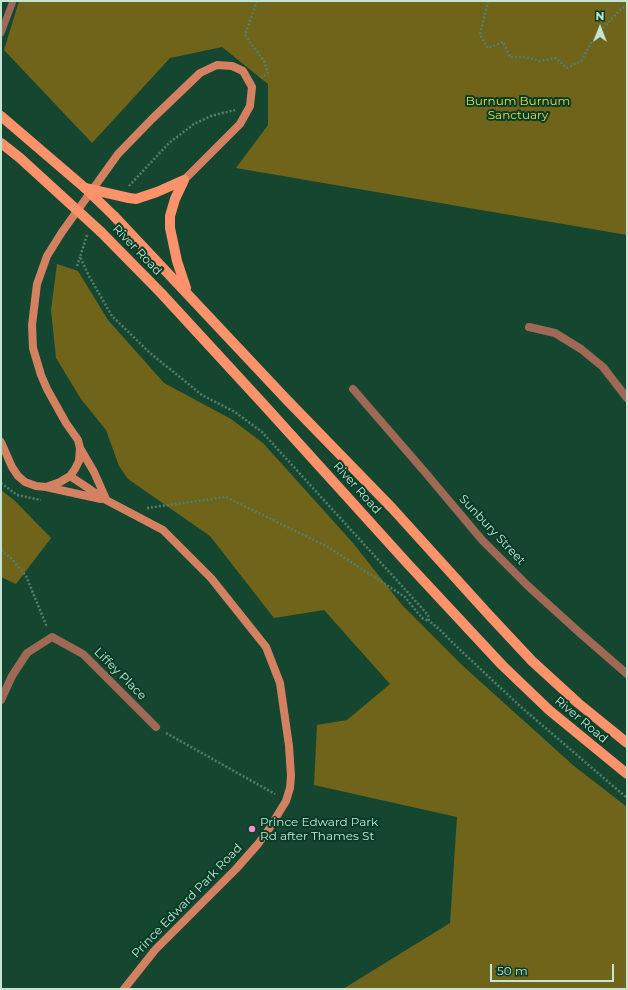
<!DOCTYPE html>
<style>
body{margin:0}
#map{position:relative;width:628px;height:990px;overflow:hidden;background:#154730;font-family:Montserrat,sans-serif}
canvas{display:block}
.frame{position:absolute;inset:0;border:2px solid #c5e5d3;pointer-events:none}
.north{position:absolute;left:580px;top:8px;width:40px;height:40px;-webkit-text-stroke:3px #073c26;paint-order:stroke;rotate:0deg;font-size:11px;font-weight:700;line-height:16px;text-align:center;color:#c5e5d3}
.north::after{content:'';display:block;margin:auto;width:14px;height:18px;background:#c5e5d3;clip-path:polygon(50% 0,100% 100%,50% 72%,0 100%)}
.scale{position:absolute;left:490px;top:964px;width:124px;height:18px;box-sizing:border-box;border:2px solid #c5e5d3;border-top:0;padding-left:5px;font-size:12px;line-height:14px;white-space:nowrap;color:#c5e5d3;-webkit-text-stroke:3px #073c26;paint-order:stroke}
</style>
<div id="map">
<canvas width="628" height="990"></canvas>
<div class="frame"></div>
<div class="north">N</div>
<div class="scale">50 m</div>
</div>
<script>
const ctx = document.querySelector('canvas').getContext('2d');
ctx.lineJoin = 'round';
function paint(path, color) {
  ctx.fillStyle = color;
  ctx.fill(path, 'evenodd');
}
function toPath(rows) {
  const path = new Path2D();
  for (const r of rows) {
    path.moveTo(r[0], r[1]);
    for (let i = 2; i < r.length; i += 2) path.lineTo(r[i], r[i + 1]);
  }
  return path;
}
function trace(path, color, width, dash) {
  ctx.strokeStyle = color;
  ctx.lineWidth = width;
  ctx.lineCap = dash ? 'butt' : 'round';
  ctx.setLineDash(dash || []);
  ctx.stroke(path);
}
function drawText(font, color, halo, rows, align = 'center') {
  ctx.font = font + ' Montserrat,sans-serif';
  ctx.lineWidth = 4;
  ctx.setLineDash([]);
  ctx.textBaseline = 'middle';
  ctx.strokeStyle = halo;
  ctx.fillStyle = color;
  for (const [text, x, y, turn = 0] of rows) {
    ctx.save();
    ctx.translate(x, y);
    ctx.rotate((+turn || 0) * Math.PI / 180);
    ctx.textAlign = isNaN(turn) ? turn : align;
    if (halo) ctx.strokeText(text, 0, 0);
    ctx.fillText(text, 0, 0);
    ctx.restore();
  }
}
paint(toPath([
 [19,1,627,1,627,235,236,168,268,125,268,84,222,47,170,58,92,143,4,50],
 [57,264,78,271,108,320,164,383,231,419,263,443,353,543,402,605,463,666,574,766,627,807,627,989,343,989,450,923,457,817,314,785,317,725,347,720,390,684,324,610,274,618,210,536,128,479,119,466,106,430,81,399,56,358,51,310],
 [1,490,14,500,51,538,16,584,1,577]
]), '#70641a');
trace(toPath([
 [257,1,245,35,264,61,268,73,261,78],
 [488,1,480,35,488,48,503,42,510,57,525,57,540,61,556,58,567,68,581,61,590,45,599,32,620,10,627,5],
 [129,186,169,143,194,124,211,116,235,110],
 [87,235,80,257,89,276,112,316,150,353,202,395,235,412,262,432,402,586,428,615,429,621,439,629,457,647,521,707,627,798],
 [77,266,80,257],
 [1,483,17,495,41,500],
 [147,508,226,497,328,547,405,597,422,618,429,621],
 [1,550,12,559,26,576,47,627],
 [166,733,275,794]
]), '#547f6a', 2.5, [2, 2]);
trace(toPath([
 [1,33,13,1]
]), '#9f6956', 7);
trace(toPath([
 [529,327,555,333,581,349,603,367,627,398],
 [353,389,424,471,482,540,528,586,581,634,627,674],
 [1,700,12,676,27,653,52,637,83,654,156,727]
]), '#9f6956', 8);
trace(toPath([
 [1,442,12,467,18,476,25,482,36,486,46,487,60,482,70,476,75,469,79,461,80,448,78,440,66,423,47,389,41,375,33,348,32,325,37,284,47,256,62,232,118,154,152,119,200,73,217,65,232,66,243,71,252,87,250,106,240,124,184,180],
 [80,448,94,472,106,499],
 [70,476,106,500,163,530,211,578,266,647,280,683,289,746,291,776,290,788,286,801,269,829,258,844,236,869,155,950,124,989],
 [46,487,101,499]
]), '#d48162', 8);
trace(toPath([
 [1,116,85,188],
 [184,180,175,199,170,216,170,228,177,261,186,288],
 [129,198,136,199,157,192,184,180],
 [114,216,287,400,392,508,489,615,532,661,578,703,627,743],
 [101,232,161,293,265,406,407,563,502,665,549,710,627,774]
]), '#fe926b', 10);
trace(toPath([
 [1,143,20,158,101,232],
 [85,188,129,198],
 [85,188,114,216]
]), '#fe926b', 10);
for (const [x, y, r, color] of [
 [252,829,4,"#f491d4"]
]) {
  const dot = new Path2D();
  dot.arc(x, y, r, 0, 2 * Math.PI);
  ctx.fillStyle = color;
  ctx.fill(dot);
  trace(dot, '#073c26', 1.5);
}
drawText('12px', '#eed94c', '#073c26', [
 ["Burnum Burnum",518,101],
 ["Sanctuary",518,115]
]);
drawText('12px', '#c5e5d3', '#073c26', [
 ["River Road",137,250,46],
 ["River Road",357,488,48],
 ["Sunbury Street",492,530,47],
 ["Liffey Place",120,674,45],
 ["River Road",581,720,40],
 ["Prince Edward Park Road",187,901,-46]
]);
drawText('12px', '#c5e5d3', '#073c26', [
 ["Prince Edward Park",260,822],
 ["Rd after Thames St",260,836]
], 'left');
</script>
